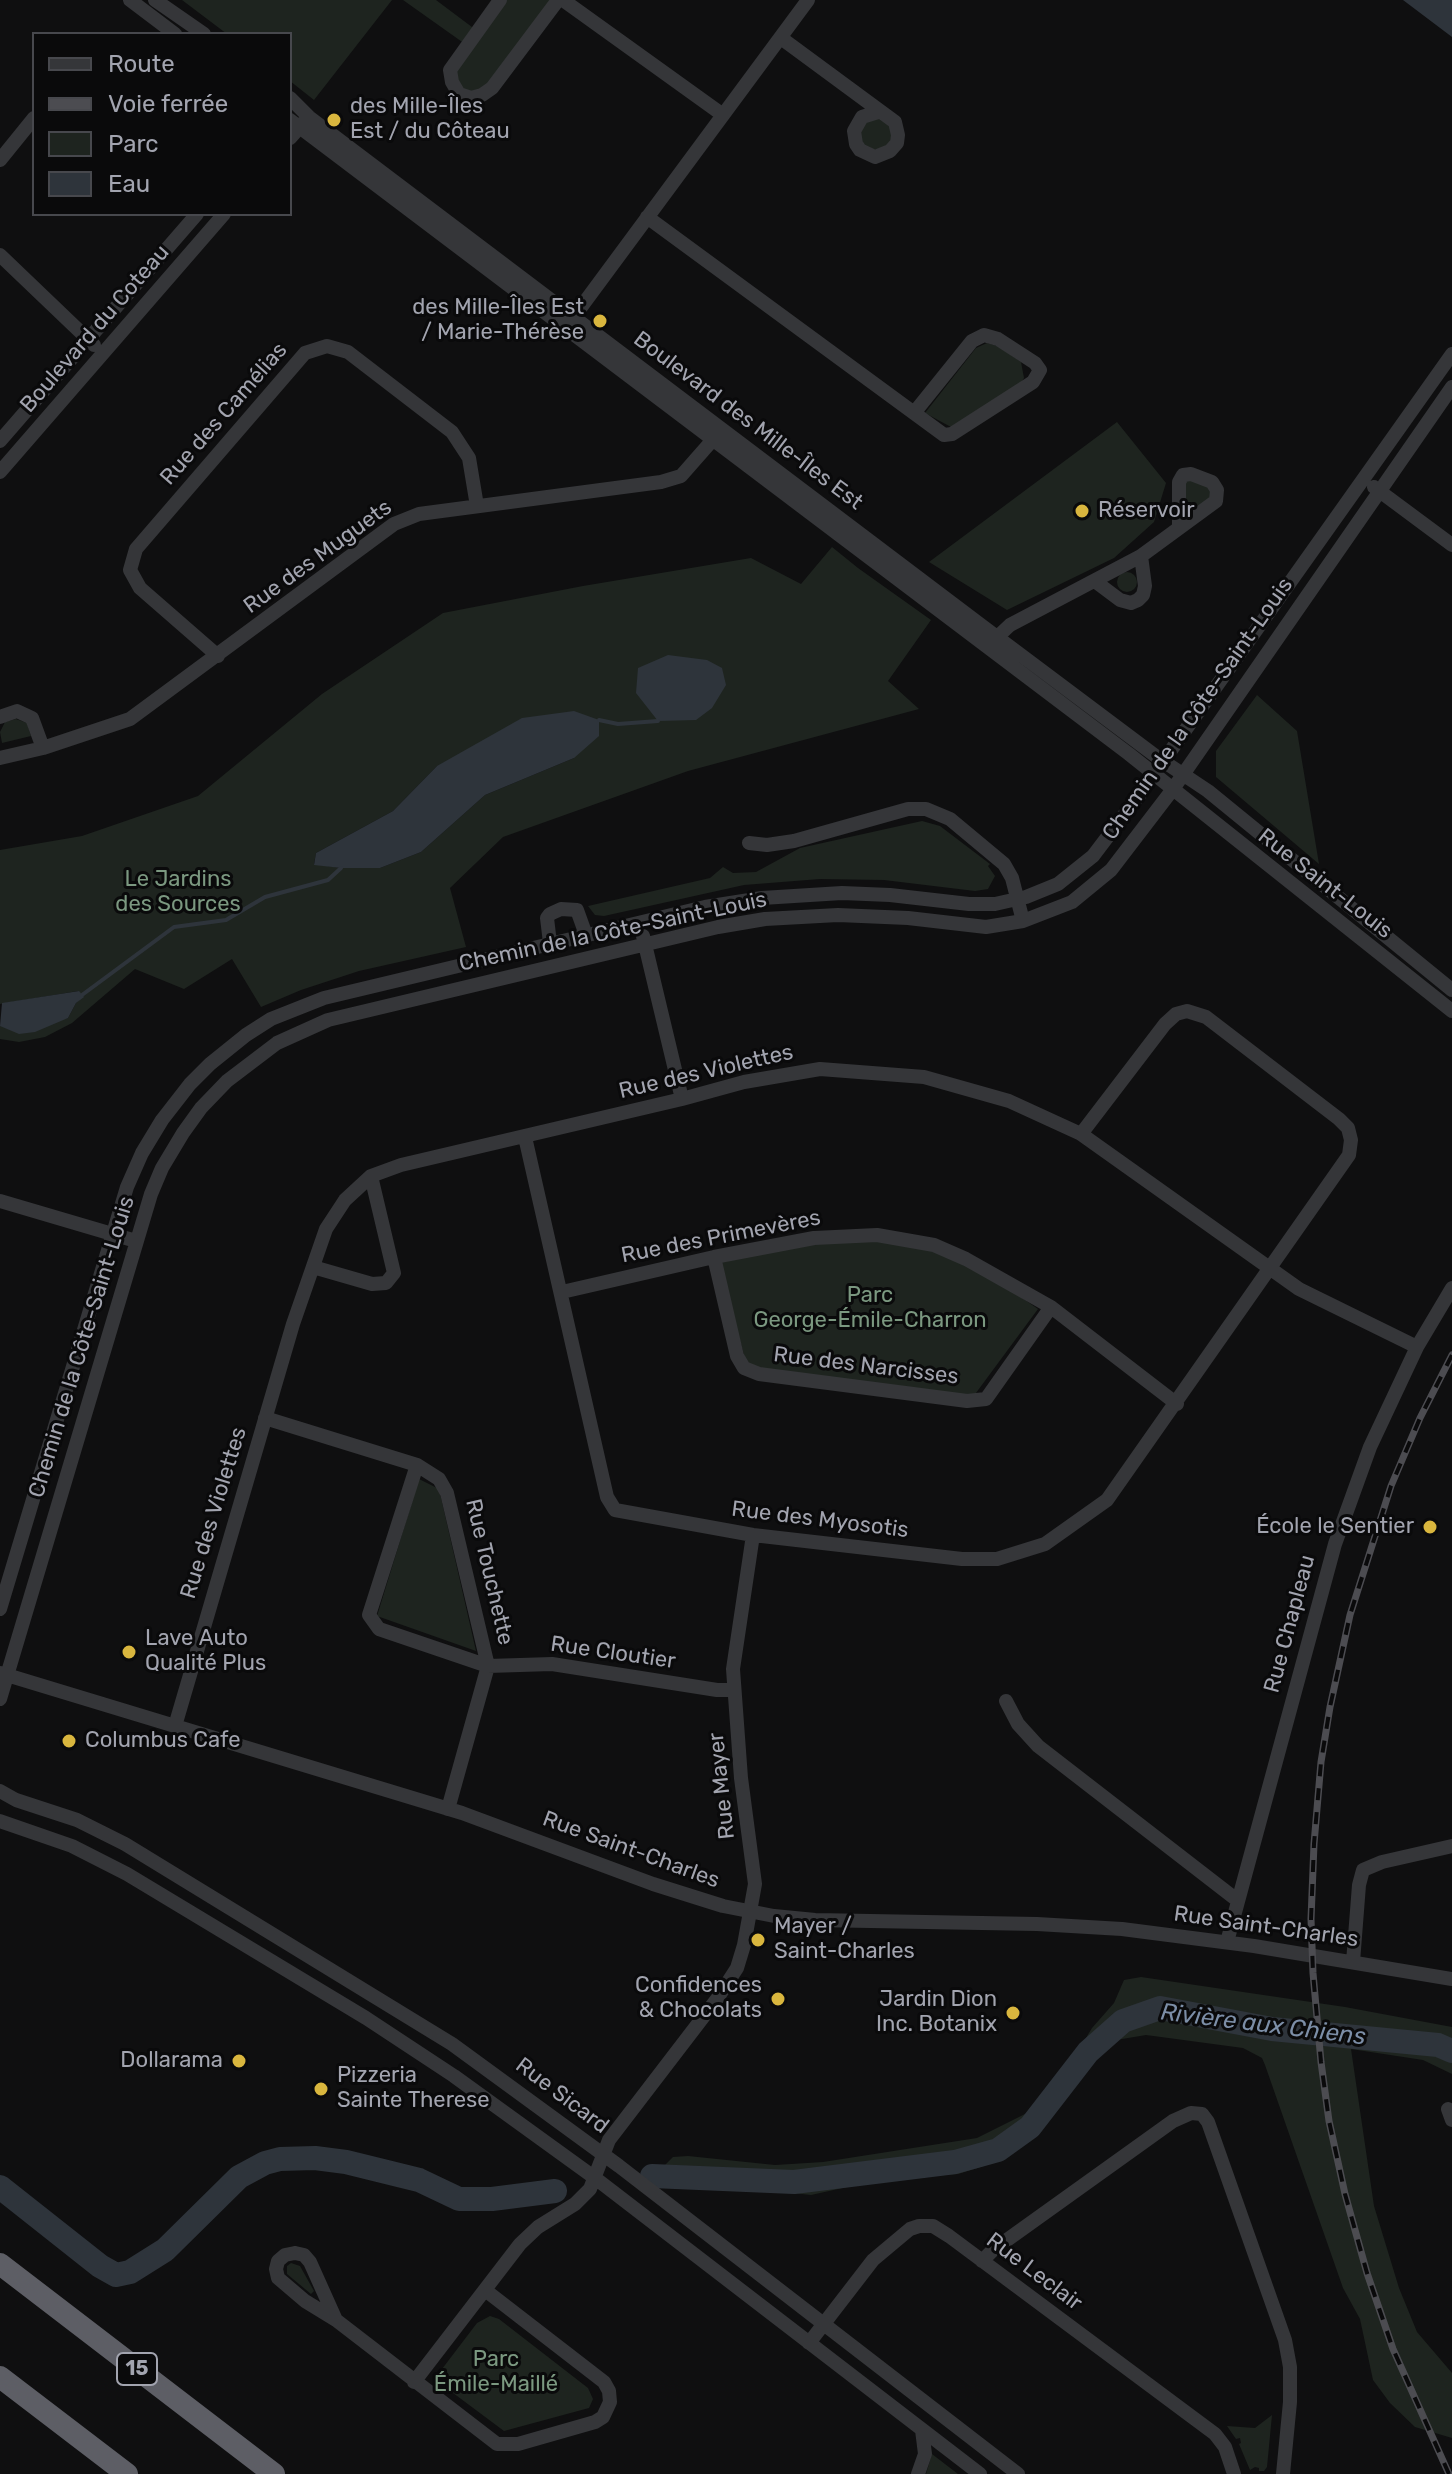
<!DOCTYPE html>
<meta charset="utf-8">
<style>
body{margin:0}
#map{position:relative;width:1452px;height:2474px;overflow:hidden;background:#0f0f10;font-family:Rubik,sans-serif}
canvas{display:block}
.legend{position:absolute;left:32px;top:32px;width:260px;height:184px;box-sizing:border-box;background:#0a0a0b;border:2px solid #47484d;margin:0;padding:10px 14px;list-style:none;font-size:24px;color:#a2a4af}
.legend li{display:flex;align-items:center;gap:16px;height:40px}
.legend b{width:40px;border:2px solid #47484d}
</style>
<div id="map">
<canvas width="1452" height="2474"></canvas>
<ul class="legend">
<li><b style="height:10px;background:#353639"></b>Route</li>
<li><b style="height:10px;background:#4c4c51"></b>Voie ferrée</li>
<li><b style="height:22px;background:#1e241f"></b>Parc</li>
<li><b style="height:22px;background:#2e343b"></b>Eau</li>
</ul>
</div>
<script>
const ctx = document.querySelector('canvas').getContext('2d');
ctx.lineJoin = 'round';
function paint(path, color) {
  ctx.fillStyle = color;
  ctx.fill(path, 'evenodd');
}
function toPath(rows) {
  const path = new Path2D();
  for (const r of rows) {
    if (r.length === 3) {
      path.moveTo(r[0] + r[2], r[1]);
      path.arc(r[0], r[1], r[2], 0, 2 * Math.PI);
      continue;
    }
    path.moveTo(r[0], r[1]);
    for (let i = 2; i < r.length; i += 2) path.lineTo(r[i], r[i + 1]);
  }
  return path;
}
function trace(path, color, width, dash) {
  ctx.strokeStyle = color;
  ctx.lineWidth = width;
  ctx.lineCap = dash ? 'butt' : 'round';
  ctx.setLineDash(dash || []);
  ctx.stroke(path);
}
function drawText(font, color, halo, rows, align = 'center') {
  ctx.font = font + ' Rubik,sans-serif';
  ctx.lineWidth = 6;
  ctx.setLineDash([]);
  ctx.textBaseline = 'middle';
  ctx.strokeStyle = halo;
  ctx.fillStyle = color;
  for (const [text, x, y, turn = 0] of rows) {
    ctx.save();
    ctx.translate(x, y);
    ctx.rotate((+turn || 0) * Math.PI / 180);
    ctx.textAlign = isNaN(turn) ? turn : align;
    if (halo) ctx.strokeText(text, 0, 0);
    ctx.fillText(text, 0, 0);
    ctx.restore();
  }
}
paint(toPath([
 [182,0,392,0,314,100,290,81,290,34,227,34],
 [403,0,436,0,476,30,465,44],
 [500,0,558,0,492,88,459,94,450,70],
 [881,117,894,130,889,147,867,151,857,131,859,125],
 [987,343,998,346,1021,362,1024,378,1020,384,951,427,925,413,976,348],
 [1117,422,1166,483,1154,522,1114,558,1007,610,929,562],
 [1185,479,1210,486,1213,498,1184,519],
 [832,547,858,568,931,620,888,681,919,709,688,771,503,837,450,888,466,947,359,971,301,990,261,1007,232,959,184,989,135,969,72,1023,45,1037,19,1042,0,1039,0,1026,68,1018,76,1003,83,996,78,991,0,1004,0,850,82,836,198,796,322,694,443,613,583,586,751,558,801,584],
 [574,758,485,795,421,852,380,868,341,868,314,864,316,853,393,811,437,766],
 [1127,582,10],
 [1257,695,1297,731,1319,864,1216,777,1216,751],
 [16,719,27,723,31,736,2,743,0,732,5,722],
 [922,821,940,826,990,864,988,866,995,876,988,889,975,891,884,880,820,879,744,885,604,916,595,915,588,906,710,878,723,867,733,873,756,872,800,848],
 [877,1235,966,1259,1038,1309,973,1397,747,1366,718,1260,800,1241],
 [419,1479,439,1489,476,1651,377,1616],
 [1141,1977,1345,2007,1452,2027,1452,2074,1423,2060,1351,2049,1374,2206,1399,2288,1417,2332,1452,2373,1452,2438,1415,2427,1390,2403,1373,2380,1360,2319,1343,2288,1265,2065,1262,2058,1243,2048,1146,2035,1116,2040,1094,2058,1051,2116,1012,2149,984,2166,958,2174,874,2181,811,2195,683,2181,670,2177,665,2165,673,2157,688,2156,775,2165,823,2162,977,2138,1033,2110,1052,2094,1092,2028,1114,2003,1124,1980],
 [291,2263,300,2266,314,2291,311,2294,287,2274,287,2266],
 [490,2316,499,2319,588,2388,593,2399,589,2408,504,2431,445,2387,441,2380,442,2369,477,2323],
 [1272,2415,1267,2467,1264,2471,1259,2471,1259,2468,1255,2467,1250,2470,1239,2444,1241,2443,1240,2438,1236,2439,1227,2426,1255,2428],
 [932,2454,958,2474,926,2474]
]), '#1e241f');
paint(toPath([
 [1403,0,1452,0,1452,37],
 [668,655,707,660,722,668,726,685,712,708,696,720,658,721,636,693,638,668],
 [574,711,599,720,599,736,574,758,485,795,421,852,380,868,341,868,314,865,316,853,393,811,437,766,522,718],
 [79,991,84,997,76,1003,68,1018,35,1032,19,1034,0,1026,2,1003]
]), '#2e343b');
trace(toPath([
 [599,720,618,724,658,721],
 [82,995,174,927,226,920,265,897,328,880,341,868]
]), '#2e343b', 4);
trace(toPath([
 [652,2176,794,2182,955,2162,998,2150,1030,2127,1088,2052,1123,2021,1160,2008,1272,2029,1438,2045,1452,2051],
 [0,2187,100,2266,116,2275,130,2272,165,2250,239,2177,265,2163,280,2159,315,2158,346,2162,419,2180,459,2199,492,2199,555,2191]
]), '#2e343b', 24);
trace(toPath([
 [130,0,175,34],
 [155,0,204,34],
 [500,0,450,70,452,82,459,94,471,98,482,95,492,88,558,0],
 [563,0,723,115],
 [781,38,895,122,898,135,897,143,890,151,875,157,860,150,856,144,854,131,862,117,878,112],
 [290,98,309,117,981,625,1157,757,1208,791,1452,990],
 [290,120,1129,754,1452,1011],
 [290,138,306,120],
 [0,160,34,118],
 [647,217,944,435,952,434,1033,382,1040,370,1035,363,998,339,984,335,972,341,914,413],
 [0,255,94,345],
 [570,322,808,0],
 [0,441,197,214],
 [0,472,224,214],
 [1374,487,1452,545],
 [1096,582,1120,600,1131,603,1138,600,1143,595,1145,586,1141,556],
 [991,643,1010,625,1141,556,1216,501,1217,490,1212,482,1191,474,1183,475,1179,482,1179,527],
 [218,656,140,588,130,570,136,549,305,353,327,346,348,352,452,432,469,458,477,506],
 [0,717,17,711,32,718,43,748],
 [0,758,43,748,130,719,394,524,419,514,661,482,681,476,717,435],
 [749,843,767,845,794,841,908,809,926,809,950,819,1004,864,1012,878,1023,921],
 [643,936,682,1099],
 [550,943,547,918,550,914,561,909,577,910,586,935],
 [525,1137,607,1497,615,1510,753,1535,962,1559,997,1559,1045,1544,1107,1500,1349,1155,1351,1140,1348,1128,1339,1119,1206,1017,1187,1011,1176,1014,1165,1024,1081,1134],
 [0,1201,136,1241],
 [714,1257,737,1356,744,1368,759,1374,967,1401,986,1399,1051,1307],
 [313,1267,372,1284,386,1283,394,1273,371,1176],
 [562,1292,714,1257,814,1238,877,1235,934,1245,966,1259,1051,1307,1177,1404],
 [265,1418,417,1465,439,1479,447,1493,488,1666,448,1809],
 [417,1465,369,1615,379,1629,488,1666,552,1664,717,1690,733,1690],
 [0,1609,127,1187,142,1153,162,1120,190,1084,210,1064,246,1035,271,1019,324,998,705,907,762,898,842,893,890,895,969,904,995,904,1026,897,1058,884,1093,856,1140,794,1452,354],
 [0,1673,462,1813,653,1884,723,1906,774,1916,815,1920,1037,1924,1122,1929,1254,1946,1452,1979],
 [0,1699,151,1194,162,1168,183,1133,201,1108,227,1081,277,1043,328,1020,718,927,765,919,838,915,908,918,986,927,1023,921,1072,902,1111,870,1173,789,1452,387],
 [1006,1701,1018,1724,1038,1746,1237,1900],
 [175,1726,293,1324,326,1229,345,1200,371,1176,401,1165,682,1099,744,1082,820,1069,924,1077,1009,1101,1081,1134,1299,1289,1417,1347],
 [0,1791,16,1800,77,1820,125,1844,452,2044,619,2166,1018,2474],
 [0,1821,72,1846,127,1874,366,2018,454,2076,595,2178,980,2474],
 [1227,1942,1335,1544,1370,1447,1417,1347,1452,1288],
 [1353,1962,1359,1885,1363,1870,1382,1862,1452,1846],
 [1448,2109,1452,2120],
 [295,2253,304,2255,310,2262,336,2320,305,2301,278,2278,276,2269,278,2261,285,2255,295,2253],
 [982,2261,993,2250,1173,2121,1191,2113,1202,2114,1208,2122,1285,2340,1290,2367,1290,2402,1283,2474],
 [336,2320,497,2444,518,2444,595,2422,603,2417,610,2402,609,2391,604,2382,485,2290],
 [809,2343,873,2260,910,2229,919,2226,933,2226,949,2236,1215,2434,1225,2447,1234,2474],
 [414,2382,520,2244,538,2227,575,2204,590,2189,609,2140,717,1999,737,1968,744,1945,755,1884,741,1778,733,1669,753,1535],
 [918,2474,925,2454,922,2430]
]), '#353639', 14);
trace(toPath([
 [0,2264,274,2474],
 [0,2377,127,2474]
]), '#5d5e65', 22);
const rail = toPath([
 [1449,2474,1393,2349,1367,2273,1345,2194,1329,2121,1321,2062,1313,1973,1311,1919,1314,1844,1321,1762,1330,1707,1350,1615,1391,1486,1420,1418,1452,1355]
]);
trace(rail, '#4c4c51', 7);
trace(rail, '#0a0a0b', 4, [12]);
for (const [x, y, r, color] of [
 [334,120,8,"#d9b63e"],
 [600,321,8,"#d9b63e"],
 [1082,511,8,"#d9b63e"],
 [1430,1527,8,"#d9b63e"],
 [129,1652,8,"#d9b63e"],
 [69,1741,8,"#d9b63e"],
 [758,1940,8,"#d9b63e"],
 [778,1999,8,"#d9b63e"],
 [1013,2013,8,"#d9b63e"],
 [239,2061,8,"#d9b63e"],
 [321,2089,8,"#d9b63e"]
]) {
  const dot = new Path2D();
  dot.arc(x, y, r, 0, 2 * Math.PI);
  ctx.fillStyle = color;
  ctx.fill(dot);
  trace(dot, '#0a0a0b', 3);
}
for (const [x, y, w] of [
 [137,2369,40]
]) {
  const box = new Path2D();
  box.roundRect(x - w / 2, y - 16, w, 32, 6);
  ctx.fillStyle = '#0a0a0b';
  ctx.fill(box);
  trace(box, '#a2a4af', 2);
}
drawText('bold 20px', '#a2a4af', null, [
 ["15",137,2369]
]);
drawText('22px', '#a2a4af', '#0a0a0b', [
 ["des Mille-Îles",350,107],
 ["Est / du Côteau",350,132],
 ["des Mille-Îles Est",584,308,"right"],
 ["/ Marie-Thérèse",584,333,"right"],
 ["Réservoir",1098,511],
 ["École le Sentier",1414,1527,"right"],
 ["Lave Auto",145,1639],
 ["Qualité Plus",145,1664],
 ["Columbus Cafe",85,1741],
 ["Mayer /",774,1927],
 ["Saint-Charles",774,1952],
 ["Confidences",762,1986,"right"],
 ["& Chocolats",762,2011,"right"],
 ["Jardin Dion",997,2000,"right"],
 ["Inc. Botanix",997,2025,"right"],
 ["Dollarama",223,2061,"right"],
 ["Pizzeria",337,2076],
 ["Sainte Therese",337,2101]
], 'left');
drawText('22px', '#a2a4af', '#0a0a0b', [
 ["Boulevard du Coteau",95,329,-49],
 ["Rue des Camélias",224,414,-49],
 ["Boulevard des Mille-Îles Est",748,421,37],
 ["Rue des Muguets",318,557,-36],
 ["Chemin de la Côte-Saint-Louis",1198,709,-55],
 ["Rue Saint-Louis",1325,884,38],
 ["Chemin de la Côte-Saint-Louis",613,932,-12],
 ["Rue des Violettes",706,1072,-13],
 ["Rue des Primevères",721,1237,-11],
 ["Chemin de la Côte-Saint-Louis",82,1347,-73],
 ["Rue des Narcisses",866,1366,7],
 ["Rue des Violettes",214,1513,-73],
 ["Rue des Myosotis",820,1520,7],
 ["Rue Touchette",489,1572,77],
 ["Rue Chapleau",1290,1624,-75],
 ["Rue Cloutier",613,1653,8],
 ["Rue Mayer",722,1786,-96],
 ["Rue Saint-Charles",631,1850,20],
 ["Rue Saint-Charles",1266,1927,8],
 ["Rue Sicard",562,2096,37],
 ["Rue Leclair",1034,2272,37]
]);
drawText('22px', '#7b9880', '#0a0a0b', [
 ["Le Jardins",178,880],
 ["des Sources",178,905],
 ["Parc",870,1296],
 ["George-Émile-Charron",870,1321],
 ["Parc",496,2360],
 ["Émile-Maillé",496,2385]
]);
drawText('italic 24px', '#7c8ea7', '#0a0a0b', [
 ["Rivière aux Chiens",1263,2025,7]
]);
</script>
